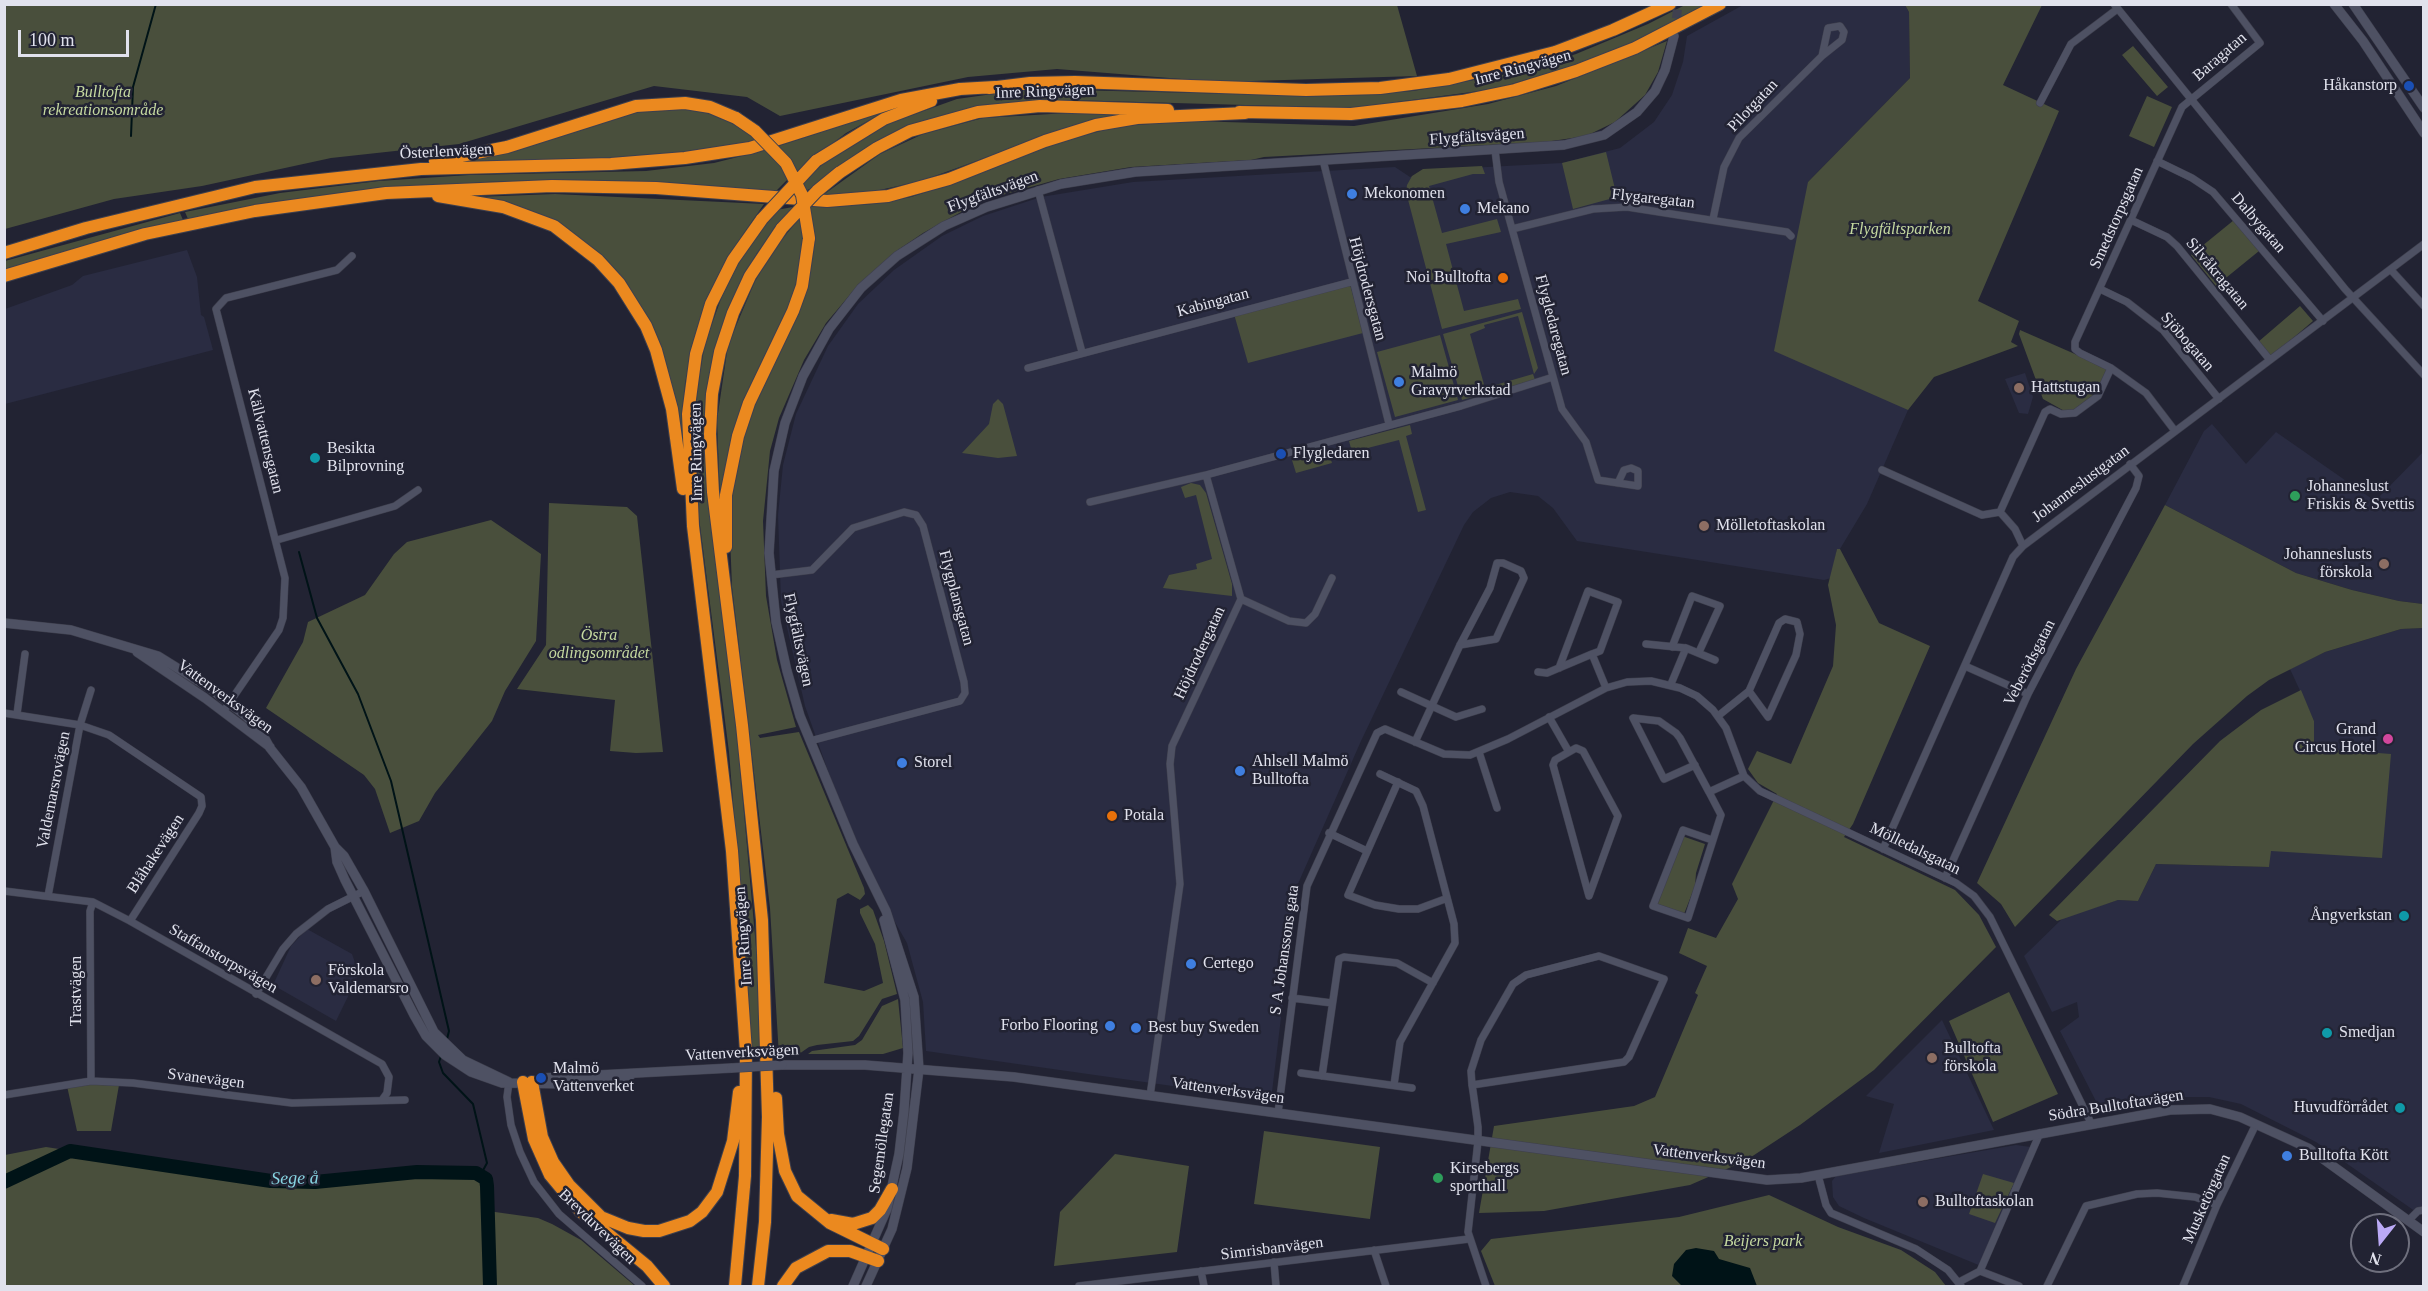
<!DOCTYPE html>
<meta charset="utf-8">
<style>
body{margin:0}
#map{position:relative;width:2428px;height:1291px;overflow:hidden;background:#222333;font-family:Georgia,serif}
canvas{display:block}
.frame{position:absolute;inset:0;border:6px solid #e1e2ed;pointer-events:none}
.north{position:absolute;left:2350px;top:1213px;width:60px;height:60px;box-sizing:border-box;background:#222333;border:2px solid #6e6f7d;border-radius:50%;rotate:197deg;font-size:16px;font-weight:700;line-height:24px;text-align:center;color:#e1e2ed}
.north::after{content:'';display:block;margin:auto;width:21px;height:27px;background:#bbaaf6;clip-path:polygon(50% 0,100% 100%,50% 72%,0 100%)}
.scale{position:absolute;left:18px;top:30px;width:111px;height:27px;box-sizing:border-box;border:3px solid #e1e2ed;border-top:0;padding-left:8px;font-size:18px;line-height:21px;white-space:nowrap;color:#e1e2ed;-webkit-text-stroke:4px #222333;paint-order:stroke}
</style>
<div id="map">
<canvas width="2428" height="1291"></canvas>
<div class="frame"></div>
<div class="north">N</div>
<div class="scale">100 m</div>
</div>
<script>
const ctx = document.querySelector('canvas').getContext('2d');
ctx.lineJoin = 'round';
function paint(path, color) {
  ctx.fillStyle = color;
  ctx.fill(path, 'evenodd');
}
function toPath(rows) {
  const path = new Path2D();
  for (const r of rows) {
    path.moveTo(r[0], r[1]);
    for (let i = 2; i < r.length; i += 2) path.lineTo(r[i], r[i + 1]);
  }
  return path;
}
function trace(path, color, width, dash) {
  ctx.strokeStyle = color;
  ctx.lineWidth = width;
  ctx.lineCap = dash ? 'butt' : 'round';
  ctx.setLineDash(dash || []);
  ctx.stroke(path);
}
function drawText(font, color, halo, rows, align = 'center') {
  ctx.font = font + ' Georgia,serif';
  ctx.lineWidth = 5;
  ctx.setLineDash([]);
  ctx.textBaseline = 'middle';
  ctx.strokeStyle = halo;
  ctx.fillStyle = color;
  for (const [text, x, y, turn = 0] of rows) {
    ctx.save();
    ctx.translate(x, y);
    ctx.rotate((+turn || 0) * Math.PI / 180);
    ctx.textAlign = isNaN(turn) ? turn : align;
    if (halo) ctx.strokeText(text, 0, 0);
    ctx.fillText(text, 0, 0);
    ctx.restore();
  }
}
paint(toPath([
 [1743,5,1905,5,1909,12,1910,78,1808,182,1896,402,1908,410,1867,504,1840,549,1837,549,1831,578,1824,580,1577,541,1553,508,1538,496,1510,492,1491,498,1473,512,1464,525,1361,741,1297,886,1271,1100,926,1051,923,1002,907,943,873,884,839,802,805,706,781,601,778,515,783,465,796,414,828,346,858,304,894,270,942,236,983,216,1041,197,1133,182,1395,167,1410,177,1431,170,1562,163,1620,148,1654,122,1672,95,1683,62,1687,36],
 [187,250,197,277,201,315,204,317,213,350,5,404,5,309,72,285,83,276],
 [2025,373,2033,397,2028,414,2019,413,2005,379],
 [2212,424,2246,464,2276,432,2375,501,2423,452,2423,604,2399,601,2352,590,2296,573,2165,505,2204,431],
 [2423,628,2423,1213,2419,1214,2316,1142,2241,1104,2209,1097,2181,1097,2100,1109,2060,1031,2079,1017,2077,1002,2052,1012,2024,956,2064,917,2118,900,2138,901,2156,864,2269,867,2270,851,2314,748,2314,721,2290,669,2325,652,2401,629],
 [307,929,352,954,359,974,336,1021,273,985,291,946],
 [1942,1020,1994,1130,1879,1153,1894,1104,1866,1096],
 [2016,1145,2031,1147,1981,1266,1864,1218,1839,1206,1833,1197,1832,1181,1836,1176]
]), '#2a2c42');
paint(toPath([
 [4,5,1397,5,1417,76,1219,82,1057,69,968,77,780,116,747,97,654,86,459,144,331,158,202,186,114,199,5,229],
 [1685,5,1710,5,1657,33,1581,64,1494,89,1352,108,1068,100,979,106,910,126,862,150,812,188,805,191,802,183,825,162,884,125,957,99,1028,89,1327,96,1413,91,1518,72,1576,54,1648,24],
 [1905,5,2042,5,2003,85,2059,111,1978,301,2019,321,2011,342,2018,346,1934,377,1908,410,1774,351,1808,182,1910,78,1909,12],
 [1667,41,1658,72,1645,95,1615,122,1586,136,1545,142,1264,157,1251,160,1131,167,1059,179,981,201,923,233,898,250,854,290,826,323,804,360,779,418,770,451,763,521,766,596,777,660,796,727,758,735,760,738,799,732,864,888,865,894,860,900,848,893,837,899,824,983,864,991,883,983,875,944,860,913,860,909,868,905,873,910,884,941,897,994,882,999,859,1036,853,1041,817,1045,809,1047,799,1054,779,1056,770,908,732,587,729,510,747,419,808,279,814,249,810,207,872,204,911,197,960,181,1058,142,1120,126,1193,121,1354,126,1488,104,1556,86],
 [2133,46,2168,87,2157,96,2122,55],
 [2147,96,2172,107,2154,147,2129,136],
 [648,109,697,109,725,118,759,139,730,147,662,157,466,163,466,160],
 [886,111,846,133,796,172,778,146],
 [1068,113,1129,114,1051,134,921,181,875,191,823,195,880,154,923,134,983,118],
 [769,149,789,178,774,193,526,181,486,182,328,195,188,219,185,212,280,193,379,181,469,175,646,171,714,163],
 [1606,152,1617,197,1573,209,1562,163],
 [1482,166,1485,174,1473,174,1429,186,1442,233,1497,219,1501,232,1446,244,1464,311,1518,299,1521,309,1442,329,1406,192,1407,185,1412,176,1423,169],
 [555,194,764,204,731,252,702,312,685,383,682,450,647,319,580,240,475,197],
 [793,207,757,253,737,290,718,339,707,398,759,981,762,1057,750,1057,745,952,729,752,697,502,694,408,705,343,726,285,736,266,776,210],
 [180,213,183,220,5,270,5,261],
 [802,215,804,230,799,279,720,500,717,420,728,345,755,281,775,248],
 [2234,220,2259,251,2216,286,2191,255],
 [1350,284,1363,333,1248,363,1234,314],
 [2300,306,2313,321,2271,357,2258,342],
 [1522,312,1538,368,1534,374,1518,316,1484,325,1485,328,1470,334,1485,388,1533,374,1535,380,1462,400,1443,334],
 [2020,330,2107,368,2104,379,2093,396,2073,412,2068,413,2043,399,2019,334],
 [1440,335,1458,400,1395,417,1377,352],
 [998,399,1003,404,1017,456,998,458,962,453,989,424,993,404],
 [1410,425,1412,434,1406,436,1426,510,1418,512,1399,440,1352,452,1349,441],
 [1327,447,1332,463,1296,473,1291,457],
 [1191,483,1200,485,1206,493,1232,584,1232,596,1163,588,1169,575,1197,569,1196,564,1212,559,1196,495,1185,498,1181,487],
 [549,503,627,507,637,516,663,752,636,753,610,751,615,700,517,689,546,645],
 [2165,505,2296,573,2352,590,2399,601,2423,604,2423,628,2401,629,2325,652,2269,680,2247,696,2193,744,2015,927,2001,904,1977,883,2076,669],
 [491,520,541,554,536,641,505,691,492,721,435,793,419,821,390,833,375,789,364,775,266,708,303,642,308,622,365,595,394,554,407,542],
 [1837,549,1840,549,1879,623,1930,646,1853,824,1844,837,1955,890,1979,915,1996,947,1874,1070,1800,1125,1745,1161,1690,1185,1544,1211,1479,1213,1494,1126,1634,1106,1655,1097,1698,995,1695,993,1707,966,1679,953,1688,928,1716,938,1738,899,1732,884,1777,794,1758,783,1748,769,1757,751,1791,764,1833,666,1836,625,1828,585],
 [2301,690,2314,721,2314,748,2391,754,2382,858,2271,851,2269,867,2156,864,2138,901,2118,900,2057,921,2049,915,2220,741,2261,710],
 [1682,836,1705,844,1696,873,1695,886,1684,914,1656,904],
 [2009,992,2058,1094,1993,1122,1949,1021],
 [898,999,903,1048,883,1054,808,1054,812,1051,855,1045,862,1040,882,1006],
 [93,1084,119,1085,111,1131,77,1131,67,1086],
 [1264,1131,1380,1147,1370,1219,1254,1204],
 [46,1147,271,1181,315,1182,417,1172,476,1173,486,1179,488,1211,538,1218,552,1224,581,1240,635,1286,5,1286,5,1155],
 [1115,1154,1189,1166,1177,1252,1054,1266,1060,1212],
 [1983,1174,2014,1183,1995,1223,1969,1214],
 [1769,1195,1838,1227,1901,1250,1935,1272,1946,1286,1495,1286,1481,1251,1491,1239,1679,1217]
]), '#494f3c');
paint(toPath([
 [1696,1248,1714,1251,1719,1259,1750,1268,1757,1286,1682,1286,1672,1276,1674,1264,1686,1250]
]), '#001317');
trace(toPath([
 [131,136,133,87,156,4],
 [299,552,317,618,358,694,391,781,449,1031,447,1039],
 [441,1056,439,1062,443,1073,473,1104,487,1163,481,1174]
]), '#001317', 2);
trace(toPath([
 [4,1182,70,1151,271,1181,315,1182,417,1172,476,1173,486,1179,487,1186,490,1286]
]), '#001317', 14);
trace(toPath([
 [1675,32,1678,4]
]), '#3f404f', 9, [9, 4.5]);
const street = toPath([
 [2114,4,2345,289,2424,375],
 [2040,103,2071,44,2116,10],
 [1495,150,1499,182,1562,409,1586,442,1598,480,1638,486,1638,471,1631,468,1624,470,1618,483],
 [1323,160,1389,424],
 [2157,161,2192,178,2213,192,2323,321],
 [1038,190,1082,352],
 [1713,219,1724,167,1739,138,1822,56,1828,28,1840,26,1844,32,1842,40,1822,56],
 [2131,220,2167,237,2177,246,2270,360],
 [1512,229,1593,209,1627,207,1787,232,1791,236],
 [2391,270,2424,306],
 [2100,289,2127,302,2163,330,2219,399],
 [1028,368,1351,282],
 [2175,431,2146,393,2111,368,2080,353,2075,349,2075,342,2182,107,2260,43,2231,4],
 [1882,470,1982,515,2000,512,2015,529,2023,546],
 [1090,502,1206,475,1461,406,1553,377],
 [2000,512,2045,412,2050,409,2061,414,2075,413,2098,396,2111,368],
 [277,540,395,506,418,490],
 [771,575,812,570,853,528,904,512,916,515,923,526,964,682,965,693,960,701,810,741],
 [1241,599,1289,621,1306,623,1315,614,1332,578],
 [1646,644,1686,648,1715,660],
 [1672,647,1692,596,1720,606,1699,652],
 [1965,666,2028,694],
 [1559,668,1588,591,1618,602,1600,651,1592,654],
 [1538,672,1547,673,1592,654,1606,688],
 [1671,684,1686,648],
 [1401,692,1456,717,1482,709],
 [223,712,279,630,283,618,285,578,216,309,226,298,337,270,352,256],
 [4,713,80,725,109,735,201,797,202,806,199,813,130,921],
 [17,714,25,654],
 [1718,716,1749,691,1768,717,1796,655,1800,634,1797,622,1785,619,1779,623,1749,691],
 [1549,717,1569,752,1555,760,1553,765,1589,896,1618,816,1583,751,1576,748,1569,752],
 [1415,742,1460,645,1490,588,1497,563,1503,563,1521,571,1524,578,1496,639,1460,645],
 [1479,752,1497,808],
 [1695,765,1664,779,1633,718,1659,721,1676,733,1680,738,1709,792,1744,776],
 [1380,774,1416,791,1423,806,1454,924,1455,943,1400,1042,1394,1085],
 [1398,782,1348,895,1375,905,1399,909,1418,909,1445,899],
 [1709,792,1721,815,1688,918,1653,906,1683,830,1712,840],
 [1329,833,1367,851],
 [1883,849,2013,557,2023,546,2424,244],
 [1945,878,2028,694,2136,488,2139,476,2130,464],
 [4,891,93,902,130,921,382,1064,389,1077,387,1093,382,1100],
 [48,896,80,725,91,690],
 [256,994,283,949,296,934,328,909,364,891],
 [1292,998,1332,1003],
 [1301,1073,1412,1088],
 [1322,1076,1339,959,1344,957,1397,963,1433,983],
 [91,1081,90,911,93,902],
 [509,1082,507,1097,511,1125,520,1152,534,1182,559,1214,642,1286],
 [1472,1085,1624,1062,1629,1057,1664,979,1599,956,1526,975,1513,984,1481,1040,1471,1071,1472,1085,1473,1091,1478,1127,1478,1141,1468,1232,1486,1286],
 [4,1095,91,1081,133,1083,292,1103,405,1100],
 [1150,1096,1180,884,1170,764,1172,746,1241,599,1206,475],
 [1278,1113,1307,886,1377,733,1385,729,1444,754,1470,755,1508,739,1606,688,1627,682,1651,681,1680,688,1697,696,1713,710,1726,728,1744,776,1760,791,1956,883,1974,896,1990,917,2092,1125],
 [1818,1175,1826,1205,1831,1213,1916,1249,1948,1270,1961,1286],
 [2408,1221,2418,1211,2424,1210],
 [1374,1250,1386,1286],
 [1274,1262,1276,1286],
 [1201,1271,1204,1286],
 [1980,1271,2040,1133],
 [1959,1282,1980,1271,2019,1286],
 [1079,1286,1469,1239],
 [2047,1286,2086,1206,2137,1194,2157,1193,2195,1197,2217,1205],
 [2183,1286,2217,1205,2256,1124]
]);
const secondary = toPath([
 [2334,4,2363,41,2424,133],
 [2353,4,2424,108],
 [4,623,71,630,158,656,211,689,246,716,260,730,270,748,301,787,335,847,344,856,364,891,434,1032,463,1060,509,1082],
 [137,652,205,698,270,747],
 [335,847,337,862,345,880,414,1015,426,1036,445,1055,471,1072,502,1083,572,1084,601,1082,631,1075],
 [782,1065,865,1065,1014,1077,1767,1180,1801,1178,2170,1110,2210,1109,2240,1117,2308,1148,2424,1232],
 [532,1082,541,1078,732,1068],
 [853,1286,887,1209,899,1154,904,1111,908,1053,905,1000,884,920],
 [866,1286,892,1229,907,1168,919,1069,914,997,886,911,853,844,800,716,787,671,776,622,769,553,774,471,785,423,803,376,829,329,861,288,897,256,944,226,987,207,1061,184,1135,172,1564,145,1604,135,1637,112,1655,91,1665,70,1674,36]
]);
const highway = toPath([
 [989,88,1030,83,1075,82,1306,90,1380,88,1449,79,1555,52,1613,30,1670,4],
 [1239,112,1351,114,1462,101,1515,90,1576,71,1635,48,1720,4],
 [435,161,507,147,636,106,685,103,710,107,736,118],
 [816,161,884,119,931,101],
 [839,173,877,148,910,131,978,112,1040,106,1168,110],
 [438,196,503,207,554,226,598,260,619,283,646,326,656,350,672,409,683,489],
 [4,253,86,228,255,187,421,169,611,164,685,158,750,148,901,100,960,89,995,87],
 [4,276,145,234,255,211,386,193,552,186,656,188,827,201,888,196,949,179,1045,141,1096,125,1137,118,1245,113],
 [726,547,726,495,738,436,749,403,793,311,802,286,809,238],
 [523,1082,534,1139,550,1175,580,1211,647,1266,664,1286],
 [532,1082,542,1137,553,1162,569,1185,601,1217,628,1228,644,1231,659,1231,690,1221,702,1212,717,1192,733,1141,739,1092],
 [776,1098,778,1134,785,1171,797,1196,830,1223,883,1249],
 [831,1220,853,1224,872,1218,880,1210,892,1189],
 [735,1286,745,1176,746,1052,732,851,693,526,688,414,696,354,711,304,733,260,762,219],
 [758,1286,765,1222,768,1117,762,920,742,725,713,492,710,434,712,394,720,352,733,313,750,276,782,228],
 [783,1286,796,1268,828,1251,850,1251,878,1261]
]);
trace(street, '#3e3f4d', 8);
trace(secondary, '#3e3f4d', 10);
trace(highway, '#3e3f4d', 14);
trace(street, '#4e5163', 7);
trace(secondary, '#4e5163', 9);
trace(highway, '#eb891f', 12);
const secondaryBridge = toPath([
 [732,1068,782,1065]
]);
const highwayBridge = toPath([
 [736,118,755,131,786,163,802,195,809,238],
 [762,219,816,161],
 [782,228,817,191,839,173]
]);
trace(secondaryBridge, '#3e3f4d', 10, []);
trace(highwayBridge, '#3e3f4d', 14, []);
trace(secondaryBridge, '#4e5163', 9);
trace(highwayBridge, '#eb891f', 12);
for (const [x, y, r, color] of [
 [2409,86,6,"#1a4fb4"],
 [1352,194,6,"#3f7fe0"],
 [1465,209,6,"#3f7fe0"],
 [1503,278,6,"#e8710a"],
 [1399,382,6,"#3f7fe0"],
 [2019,388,6,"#8d6e63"],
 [1281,454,6,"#1a4fb4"],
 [315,458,6,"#0f9aa8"],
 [2295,496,6,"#2e9e5b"],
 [1704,526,6,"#8d6e63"],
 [2384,564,6,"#8d6e63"],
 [2388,739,6,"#d1479c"],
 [902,763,6,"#3f7fe0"],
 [1240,771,6,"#3f7fe0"],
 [1112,816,6,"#e8710a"],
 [2404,916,6,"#0f9aa8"],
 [1191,964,6,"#3f7fe0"],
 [316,980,6,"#8d6e63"],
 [1110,1026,6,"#3f7fe0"],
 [1136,1028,6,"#3f7fe0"],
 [2327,1033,6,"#0f9aa8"],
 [1932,1058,6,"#8d6e63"],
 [541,1078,6,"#1a4fb4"],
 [2400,1108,6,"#0f9aa8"],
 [2287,1156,6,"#3f7fe0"],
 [1438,1178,6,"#2e9e5b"],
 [1923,1202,6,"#8d6e63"]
]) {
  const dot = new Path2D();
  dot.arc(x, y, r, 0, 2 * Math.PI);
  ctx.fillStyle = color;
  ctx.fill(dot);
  trace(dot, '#222333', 2);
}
drawText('16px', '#e1e2ed', '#222333', [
 ["Baragatan",2220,57,-41],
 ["Inre Ringvägen",1523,68,-15],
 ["Inre Ringvägen",1045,92,-2],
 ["Pilotgatan",1753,106,-47],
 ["Flygfältsvägen",1477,137,-4],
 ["Österlenvägen",446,152,-3],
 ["Flygfältsvägen",993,192,-20],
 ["Flygaregatan",1653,199,6],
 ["Smedstorpsgatan",2117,218,-66],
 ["Dalbygatan",2258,223,49],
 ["Silvåkragatan",2217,274,50],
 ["Höjdrodersgatan",1367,289,75],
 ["Kabingatan",1213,303,-15],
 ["Flygledaregatan",1553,325,75],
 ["Sjöbogatan",2187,342,49],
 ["Källvattensgatan",265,441,76],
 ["Inre Ringvägen",697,452,-91],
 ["Johanneslustgatan",2081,484,-37],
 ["Flygplansgatan",956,598,75],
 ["Flygfältsvägen",798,640,78],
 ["Höjdrodergatan",1200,653,-65],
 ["Veberödsgatan",2030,663,-63],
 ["Vattenverksvägen",225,697,36],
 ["Valdemarsrovägen",54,790,-79],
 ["Mölledalsgatan",1915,849,26],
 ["Blåhakevägen",156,854,-57],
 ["Inre Ringvägen",744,936,-94],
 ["S A Johanssons gata",1285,950,-82],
 ["Staffanstorpsvägen",223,959,30],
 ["Trastvägen",77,991,-90],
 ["Vattenverksvägen",742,1053,-3],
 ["Svanevägen",206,1079,7],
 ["Vattenverksvägen",1228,1091,8],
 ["Södra Bulltoftavägen",2116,1106,-9],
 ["Segemöllegatan",882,1143,-82],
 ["Vattenverksvägen",1709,1157,7],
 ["Musketörgatan",2207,1199,-66],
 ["Brevduvevägen",597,1227,44],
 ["Simrisbanvägen",1272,1249,-7]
]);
drawText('16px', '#e1e2ed', '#222333', [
 ["Håkanstorp",2397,86,"right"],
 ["Mekonomen",1364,194],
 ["Mekano",1477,209],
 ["Noi Bulltofta",1491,278,"right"],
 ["Malmö",1411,373],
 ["Gravyrverkstad",1411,391],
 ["Hattstugan",2031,388],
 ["Besikta",327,449],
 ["Bilprovning",327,467],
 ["Flygledaren",1293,454],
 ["Johanneslust",2307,487],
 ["Friskis & Svettis",2307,505],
 ["Mölletoftaskolan",1716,526],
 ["Johanneslusts",2372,555,"right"],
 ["förskola",2372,573,"right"],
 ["Grand",2376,730,"right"],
 ["Circus Hotel",2376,748,"right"],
 ["Ahlsell Malmö",1252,762],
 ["Bulltofta",1252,780],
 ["Storel",914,763],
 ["Potala",1124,816],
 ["Ångverkstan",2392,916,"right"],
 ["Certego",1203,964],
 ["Förskola",328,971],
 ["Valdemarsro",328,989],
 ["Forbo Flooring",1098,1026,"right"],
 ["Best buy Sweden",1148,1028],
 ["Smedjan",2339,1033],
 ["Bulltofta",1944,1049],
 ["förskola",1944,1067],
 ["Malmö",553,1069],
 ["Vattenverket",553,1087],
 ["Huvudförrådet",2388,1108,"right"],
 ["Bulltofta Kött",2299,1156],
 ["Kirsebergs",1450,1169],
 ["sporthall",1450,1187],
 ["Bulltoftaskolan",1935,1202]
], 'left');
drawText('italic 16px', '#c5d9a0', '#222333', [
 ["Bulltofta",103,93],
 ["rekreationsområde",103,111],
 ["Flygfältsparken",1900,230],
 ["Östra",599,636],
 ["odlingsområdet",599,654],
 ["Beijers park",1763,1242]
]);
drawText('italic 18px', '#87d4e2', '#222333', [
 ["Sege å",295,1179,-1]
]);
</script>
